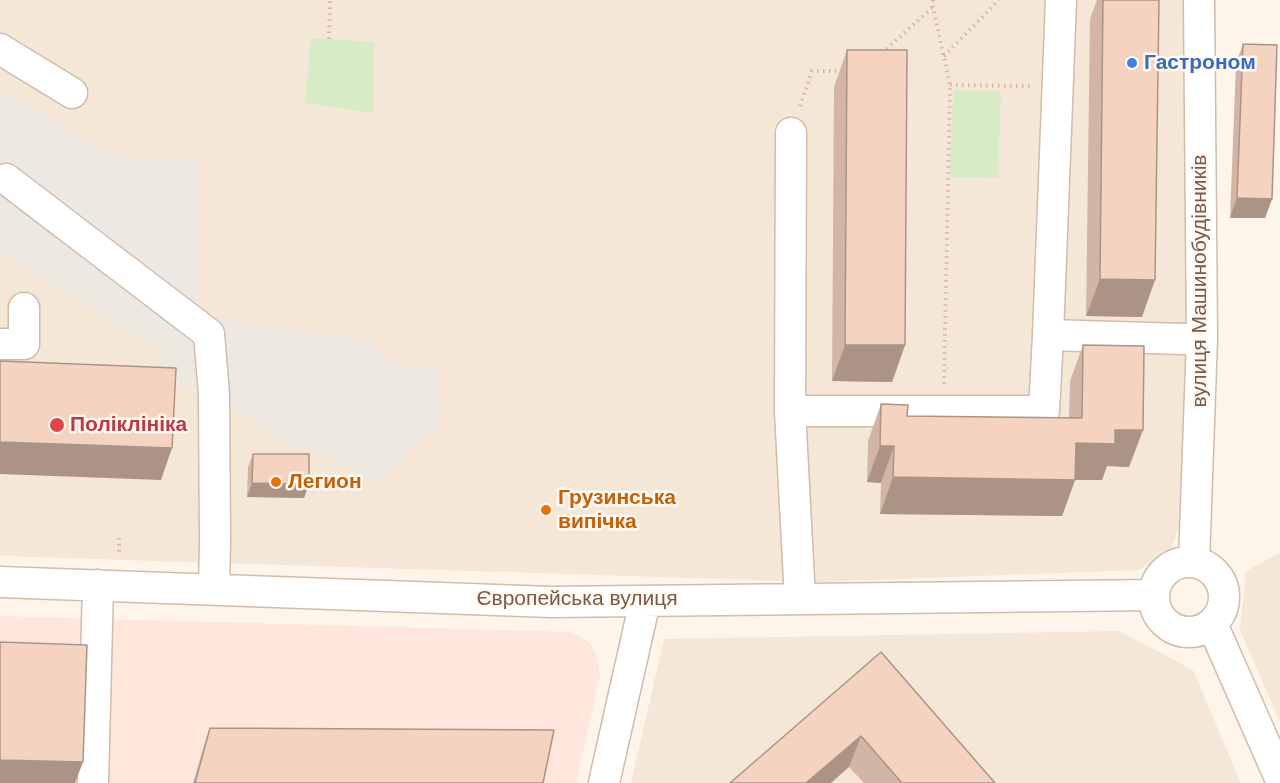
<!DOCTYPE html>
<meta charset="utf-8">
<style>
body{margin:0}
canvas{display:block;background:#fdf5e9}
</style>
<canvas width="1280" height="783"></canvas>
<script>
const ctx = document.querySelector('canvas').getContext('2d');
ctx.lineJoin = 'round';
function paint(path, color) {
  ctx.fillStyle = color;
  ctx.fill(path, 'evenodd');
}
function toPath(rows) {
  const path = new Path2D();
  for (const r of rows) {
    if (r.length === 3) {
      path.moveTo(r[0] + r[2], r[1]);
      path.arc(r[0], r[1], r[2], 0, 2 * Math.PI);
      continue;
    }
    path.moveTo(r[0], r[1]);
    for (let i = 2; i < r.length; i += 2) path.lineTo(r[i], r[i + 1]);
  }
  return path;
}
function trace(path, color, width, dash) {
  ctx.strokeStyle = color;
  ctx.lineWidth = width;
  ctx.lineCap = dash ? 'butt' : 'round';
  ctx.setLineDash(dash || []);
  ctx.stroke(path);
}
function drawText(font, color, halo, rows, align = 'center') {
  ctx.font = font + ' Helvetica,sans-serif';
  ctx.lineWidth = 5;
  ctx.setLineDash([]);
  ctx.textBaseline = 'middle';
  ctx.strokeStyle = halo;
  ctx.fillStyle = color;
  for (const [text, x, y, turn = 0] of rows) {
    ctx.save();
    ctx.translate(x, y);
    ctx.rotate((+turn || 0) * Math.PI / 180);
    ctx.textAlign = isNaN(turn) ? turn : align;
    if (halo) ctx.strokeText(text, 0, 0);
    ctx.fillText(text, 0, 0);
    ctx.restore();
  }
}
paint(toPath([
 [0,0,1191,0,1187,502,1171,550,1139,570,816,582,0,556],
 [1280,553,1280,722,1240,630,1246,571],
 [1119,631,1193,670,1241,783,631,783,664,639]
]), '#f5e7d7');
paint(toPath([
 [0,616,571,632,590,643,597,657,600,675,576,783,0,783]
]), '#fee6dd');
paint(toPath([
 [0,91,115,156,196,160,196,302,205,317,371,341,383,360,399,366,435,366,438,422,377,484,320,452,284,442,214,394,167,383,159,371,159,350,0,253]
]), '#eee8e2');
paint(toPath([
 [311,38,374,42,373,113,305,103],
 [953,90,1001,91,998,178,950,177]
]), '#d7ecc6');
const minor = toPath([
 [0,49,72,93],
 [791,133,790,411,800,599],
 [6,179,209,334,214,394,215,541,214,589],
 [1048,335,1061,0],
 [0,344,24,344,24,308],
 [790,411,1044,411,1048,335,1183,339,1202,338],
 [1194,562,1202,338,1199,0],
 [1189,597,35],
 [0,582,551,602,1154,595],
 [1212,624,1280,778],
 [93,783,98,585],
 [604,783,645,601]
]);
trace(minor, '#d1bcad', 33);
trace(toPath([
 [933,0,933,7,950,85,944,384],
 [329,39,330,0],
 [882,53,932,8],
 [944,56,999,0],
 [950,85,1031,86],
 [800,106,812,71,843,71],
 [119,538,119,553]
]), '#dab6a2', 4, [1.5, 4.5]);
trace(minor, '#fff', 30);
paint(toPath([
 [1097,0,1159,0,1142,317,1086,316,1090,19],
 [1243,44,1272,199,1265,218,1230,218,1236,63],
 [847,50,905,345,892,382,832,381,834,87],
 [1083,345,1129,467,1107,466,1102,480,1075,480,1062,516,880,514,881,483,867,482,868,441,881,404,907,416,1069,418,1070,381],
 [253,454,309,484,304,498,247,497,248,467],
 [881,652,995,783,864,783,849,767],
 [210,728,543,783,193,783,202,752]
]), '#d2b5a5');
paint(toPath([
 [1237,198,1272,199,1265,218,1230,218],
 [1100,279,1155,280,1142,317,1086,316],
 [845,345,905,345,892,382,832,381],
 [1115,430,1143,430,1129,467,1107,466,1102,480,1075,480,1062,516,880,514,893,477,1076,443],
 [0,442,172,448,161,480,0,474],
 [880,446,894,446,881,483,867,482],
 [252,483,309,484,304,498,247,497],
 [861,736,849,767,831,783,806,783],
 [0,760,83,762,75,783,0,783]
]), '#ab9486');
const building = toPath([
 [1103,0,1159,0,1155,280,1100,279,1103,0],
 [1243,44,1277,45,1272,199,1237,198,1243,44],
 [847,50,907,50,905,345,845,345,847,50],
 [1083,345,1144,346,1143,430,1115,430,1115,444,1076,443,1075,480,893,477,894,446,880,446,881,404,908,405,907,416,1082,418,1083,345],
 [0,361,176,368,172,448,0,442,0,361],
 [253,454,309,454,309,484,252,483,253,454],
 [0,642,87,645,83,762,0,760,0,642],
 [881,652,995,783,902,783,861,736,806,783,730,783,881,652],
 [210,728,554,730,543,783,195,783,210,728]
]);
paint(building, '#f4d3c0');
trace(building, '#ab9486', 1.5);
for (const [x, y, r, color] of [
 [1132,63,6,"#3f7fe0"],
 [57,425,8,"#e0444e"],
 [276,482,6,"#e8710a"],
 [546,510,6,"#e8710a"]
]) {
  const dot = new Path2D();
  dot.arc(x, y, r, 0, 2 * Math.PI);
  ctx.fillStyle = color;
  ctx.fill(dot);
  trace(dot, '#fff9f1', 2);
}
drawText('bold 21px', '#366cbe', '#fff9f1', [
 ["Гастроном",1144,63]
], 'left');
drawText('21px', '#7a5a4b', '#fff9f1', [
 ["вулиця Машинобудівників",1200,281,-90],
 ["Європейська вулиця",577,599]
]);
drawText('bold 21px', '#be3a42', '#fff9f1', [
 ["Поліклініка",70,425]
], 'left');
drawText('bold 21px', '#c56008', '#fff9f1', [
 ["Легион",288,482],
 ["Грузинська",558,498],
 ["випічка",558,522]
], 'left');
</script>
